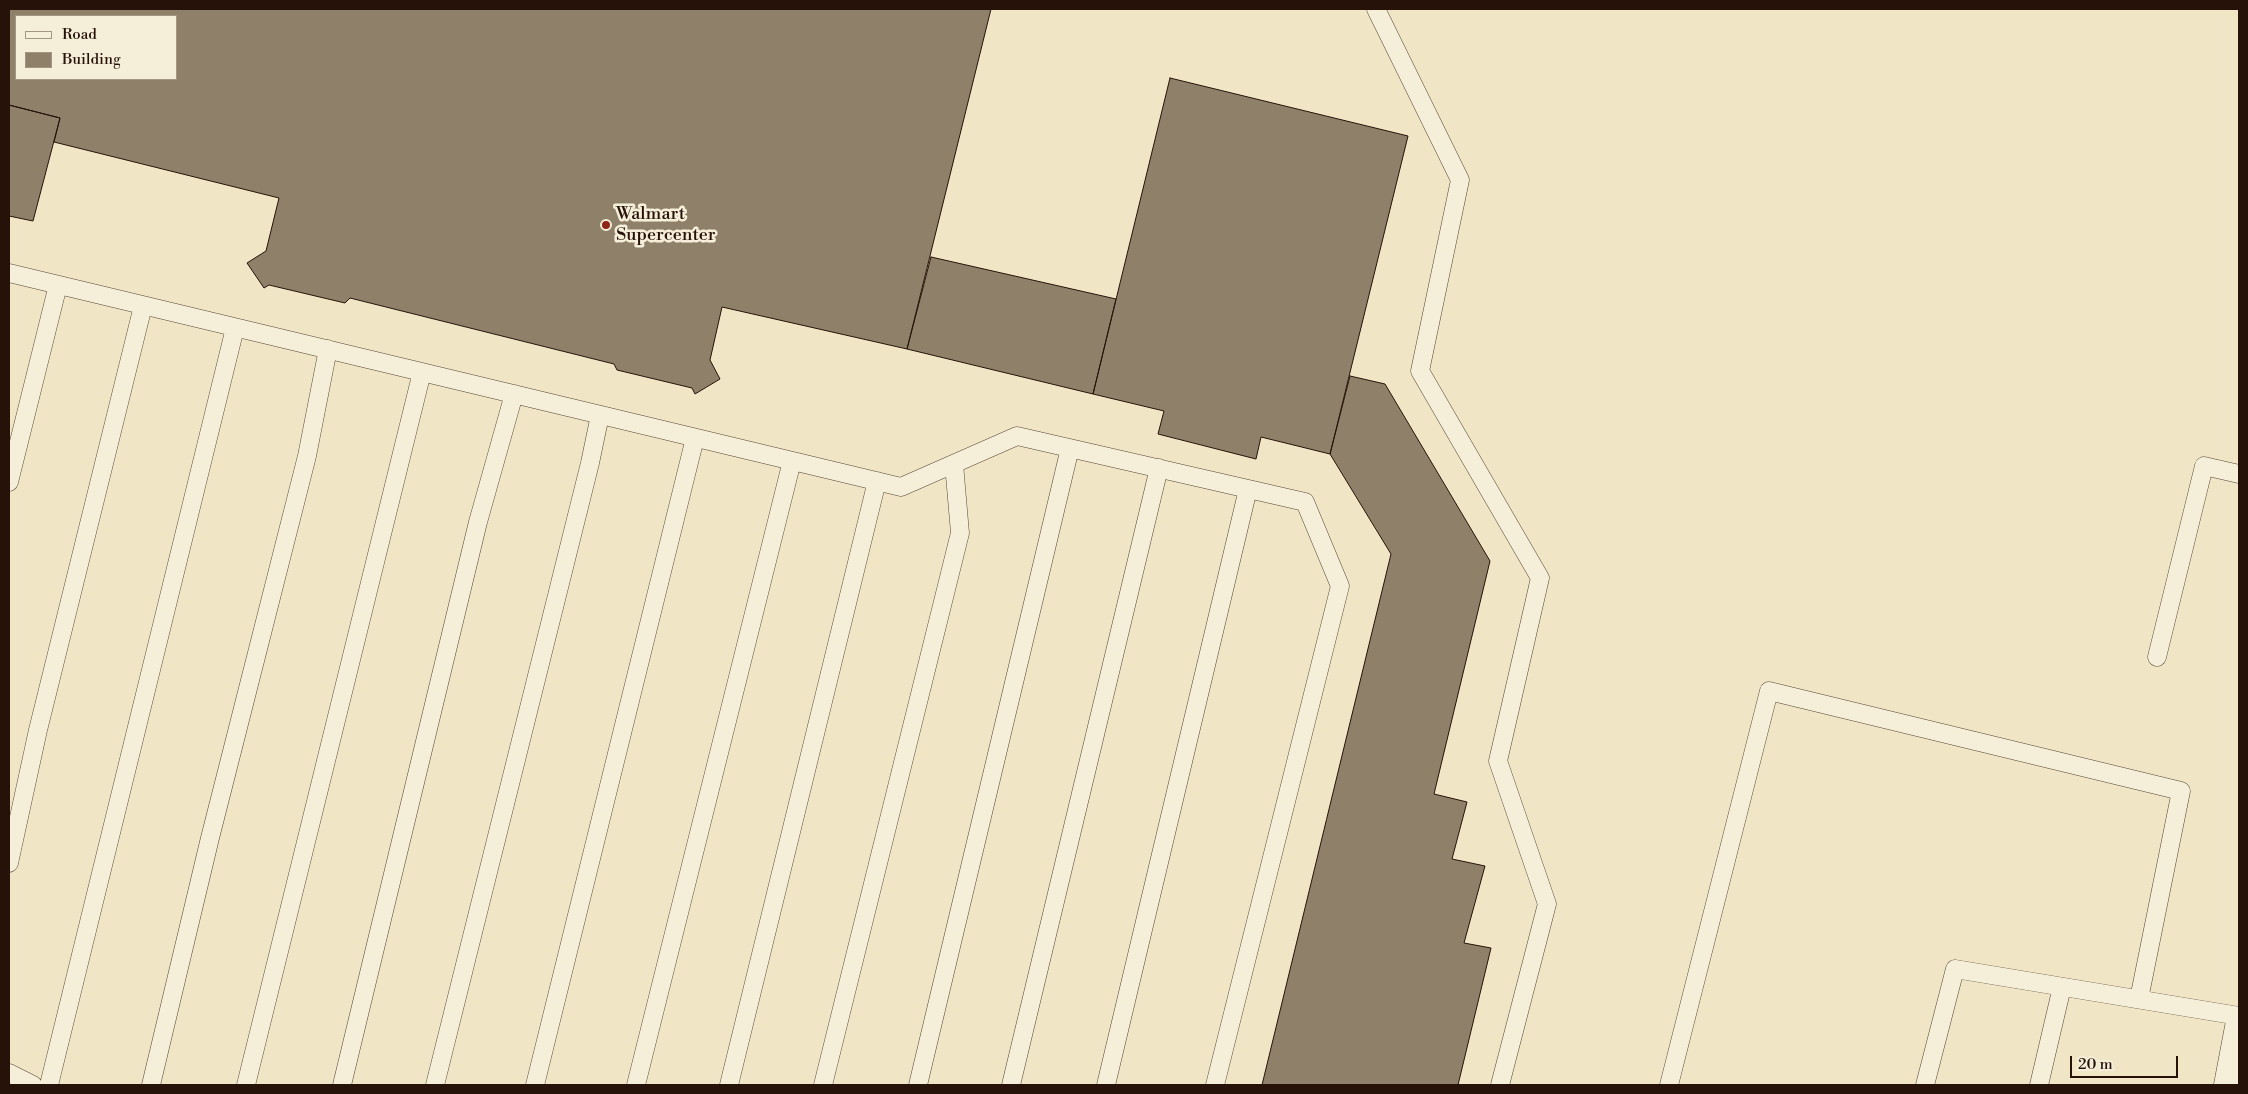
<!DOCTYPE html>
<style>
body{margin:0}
#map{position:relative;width:2248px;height:1094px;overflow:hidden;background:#f0e5c4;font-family:"Libre Bodoni",serif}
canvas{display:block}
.frame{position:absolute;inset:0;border:10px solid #261208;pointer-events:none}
.legend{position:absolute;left:15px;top:15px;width:162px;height:65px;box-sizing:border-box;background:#f5eed9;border:1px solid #a29685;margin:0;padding:6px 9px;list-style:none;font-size:15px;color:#261208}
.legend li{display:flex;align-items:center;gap:10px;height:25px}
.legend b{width:25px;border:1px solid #a29685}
.scale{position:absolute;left:2070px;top:1056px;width:108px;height:22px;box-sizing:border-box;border:2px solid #261208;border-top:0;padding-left:6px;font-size:15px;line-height:18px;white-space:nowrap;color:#261208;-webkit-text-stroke:4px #f5eed9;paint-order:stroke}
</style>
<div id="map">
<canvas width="2248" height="1094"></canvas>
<div class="frame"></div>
<ul class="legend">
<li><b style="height:6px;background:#f5eed9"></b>Road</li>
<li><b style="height:14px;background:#8f806a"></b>Building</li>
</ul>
<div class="scale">20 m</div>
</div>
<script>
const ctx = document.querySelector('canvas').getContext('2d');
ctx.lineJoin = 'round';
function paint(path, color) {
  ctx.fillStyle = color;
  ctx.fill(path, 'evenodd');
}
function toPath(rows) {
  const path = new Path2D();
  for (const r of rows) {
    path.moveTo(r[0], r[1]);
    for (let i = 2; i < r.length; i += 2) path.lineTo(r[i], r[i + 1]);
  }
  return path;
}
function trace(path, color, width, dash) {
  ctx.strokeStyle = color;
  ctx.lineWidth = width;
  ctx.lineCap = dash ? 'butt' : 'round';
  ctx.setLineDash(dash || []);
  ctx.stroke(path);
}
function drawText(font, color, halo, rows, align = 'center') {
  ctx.font = font + ' "Libre Bodoni",serif';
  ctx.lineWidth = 5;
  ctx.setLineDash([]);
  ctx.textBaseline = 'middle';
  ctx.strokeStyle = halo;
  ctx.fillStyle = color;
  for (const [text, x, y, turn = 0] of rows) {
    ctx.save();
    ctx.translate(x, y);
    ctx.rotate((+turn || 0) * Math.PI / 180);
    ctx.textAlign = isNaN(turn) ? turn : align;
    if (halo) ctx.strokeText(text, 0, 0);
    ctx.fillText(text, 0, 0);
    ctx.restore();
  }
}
const building = toPath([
 [9,9,991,9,907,349,722,307,710,360,720,379,695,394,692,388,617,370,614,364,350,298,345,303,269,285,264,288,247,263,266,251,279,198,54,142,60,118,9,105,9,9],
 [16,16,176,16,176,79,16,79,16,16],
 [1170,78,1408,136,1330,454,1261,437,1256,459,1158,434,1164,411,1093,394,1170,78],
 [9,105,60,118,33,221,9,216,9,105],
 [931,257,1116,299,1093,394,907,349,931,257],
 [1350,376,1385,384,1490,561,1434,794,1467,802,1452,859,1485,866,1464,943,1491,948,1458,1085,1262,1085,1391,554,1330,454,1350,376]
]);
paint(building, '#8f806a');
trace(building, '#261208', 1);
const service = toPath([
 [1376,9,1460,180,1420,371,1540,578,1498,761,1547,904,1500,1085],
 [9,273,901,487,1017,436,1305,502,1340,586,1215,1085],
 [9,482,58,285],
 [2157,657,2204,466,2239,474],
 [9,863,38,730,143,306],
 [9,1073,33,1085],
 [49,1085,235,328],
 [151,1085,210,838,307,456,328,349],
 [246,1085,422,372],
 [342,1085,478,522,514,394],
 [435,1085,590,463,600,415],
 [535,1085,695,438],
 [636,1085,792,461],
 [729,1085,877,481],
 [823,1085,960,533,954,464],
 [918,1085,1070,448],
 [1011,1085,1159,468],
 [1106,1085,1248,489],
 [1669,1085,1769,691,2181,791,2139,999],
 [1925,1085,1955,969,2239,1016],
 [2039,1085,2062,987]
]);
const tertiary = toPath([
 [2228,1085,2239,1027]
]);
trace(service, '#584737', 19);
trace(tertiary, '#584737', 29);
trace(service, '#f5eed9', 18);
trace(tertiary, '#f5eed9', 28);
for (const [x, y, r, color] of [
 [606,225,5,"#8f2418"]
]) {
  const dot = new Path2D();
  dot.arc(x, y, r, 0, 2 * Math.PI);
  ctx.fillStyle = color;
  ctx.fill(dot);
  trace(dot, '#f5eed9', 2);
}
drawText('18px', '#261208', '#f5eed9', [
 ["Walmart",616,215],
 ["Supercenter",616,236]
], 'left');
</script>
